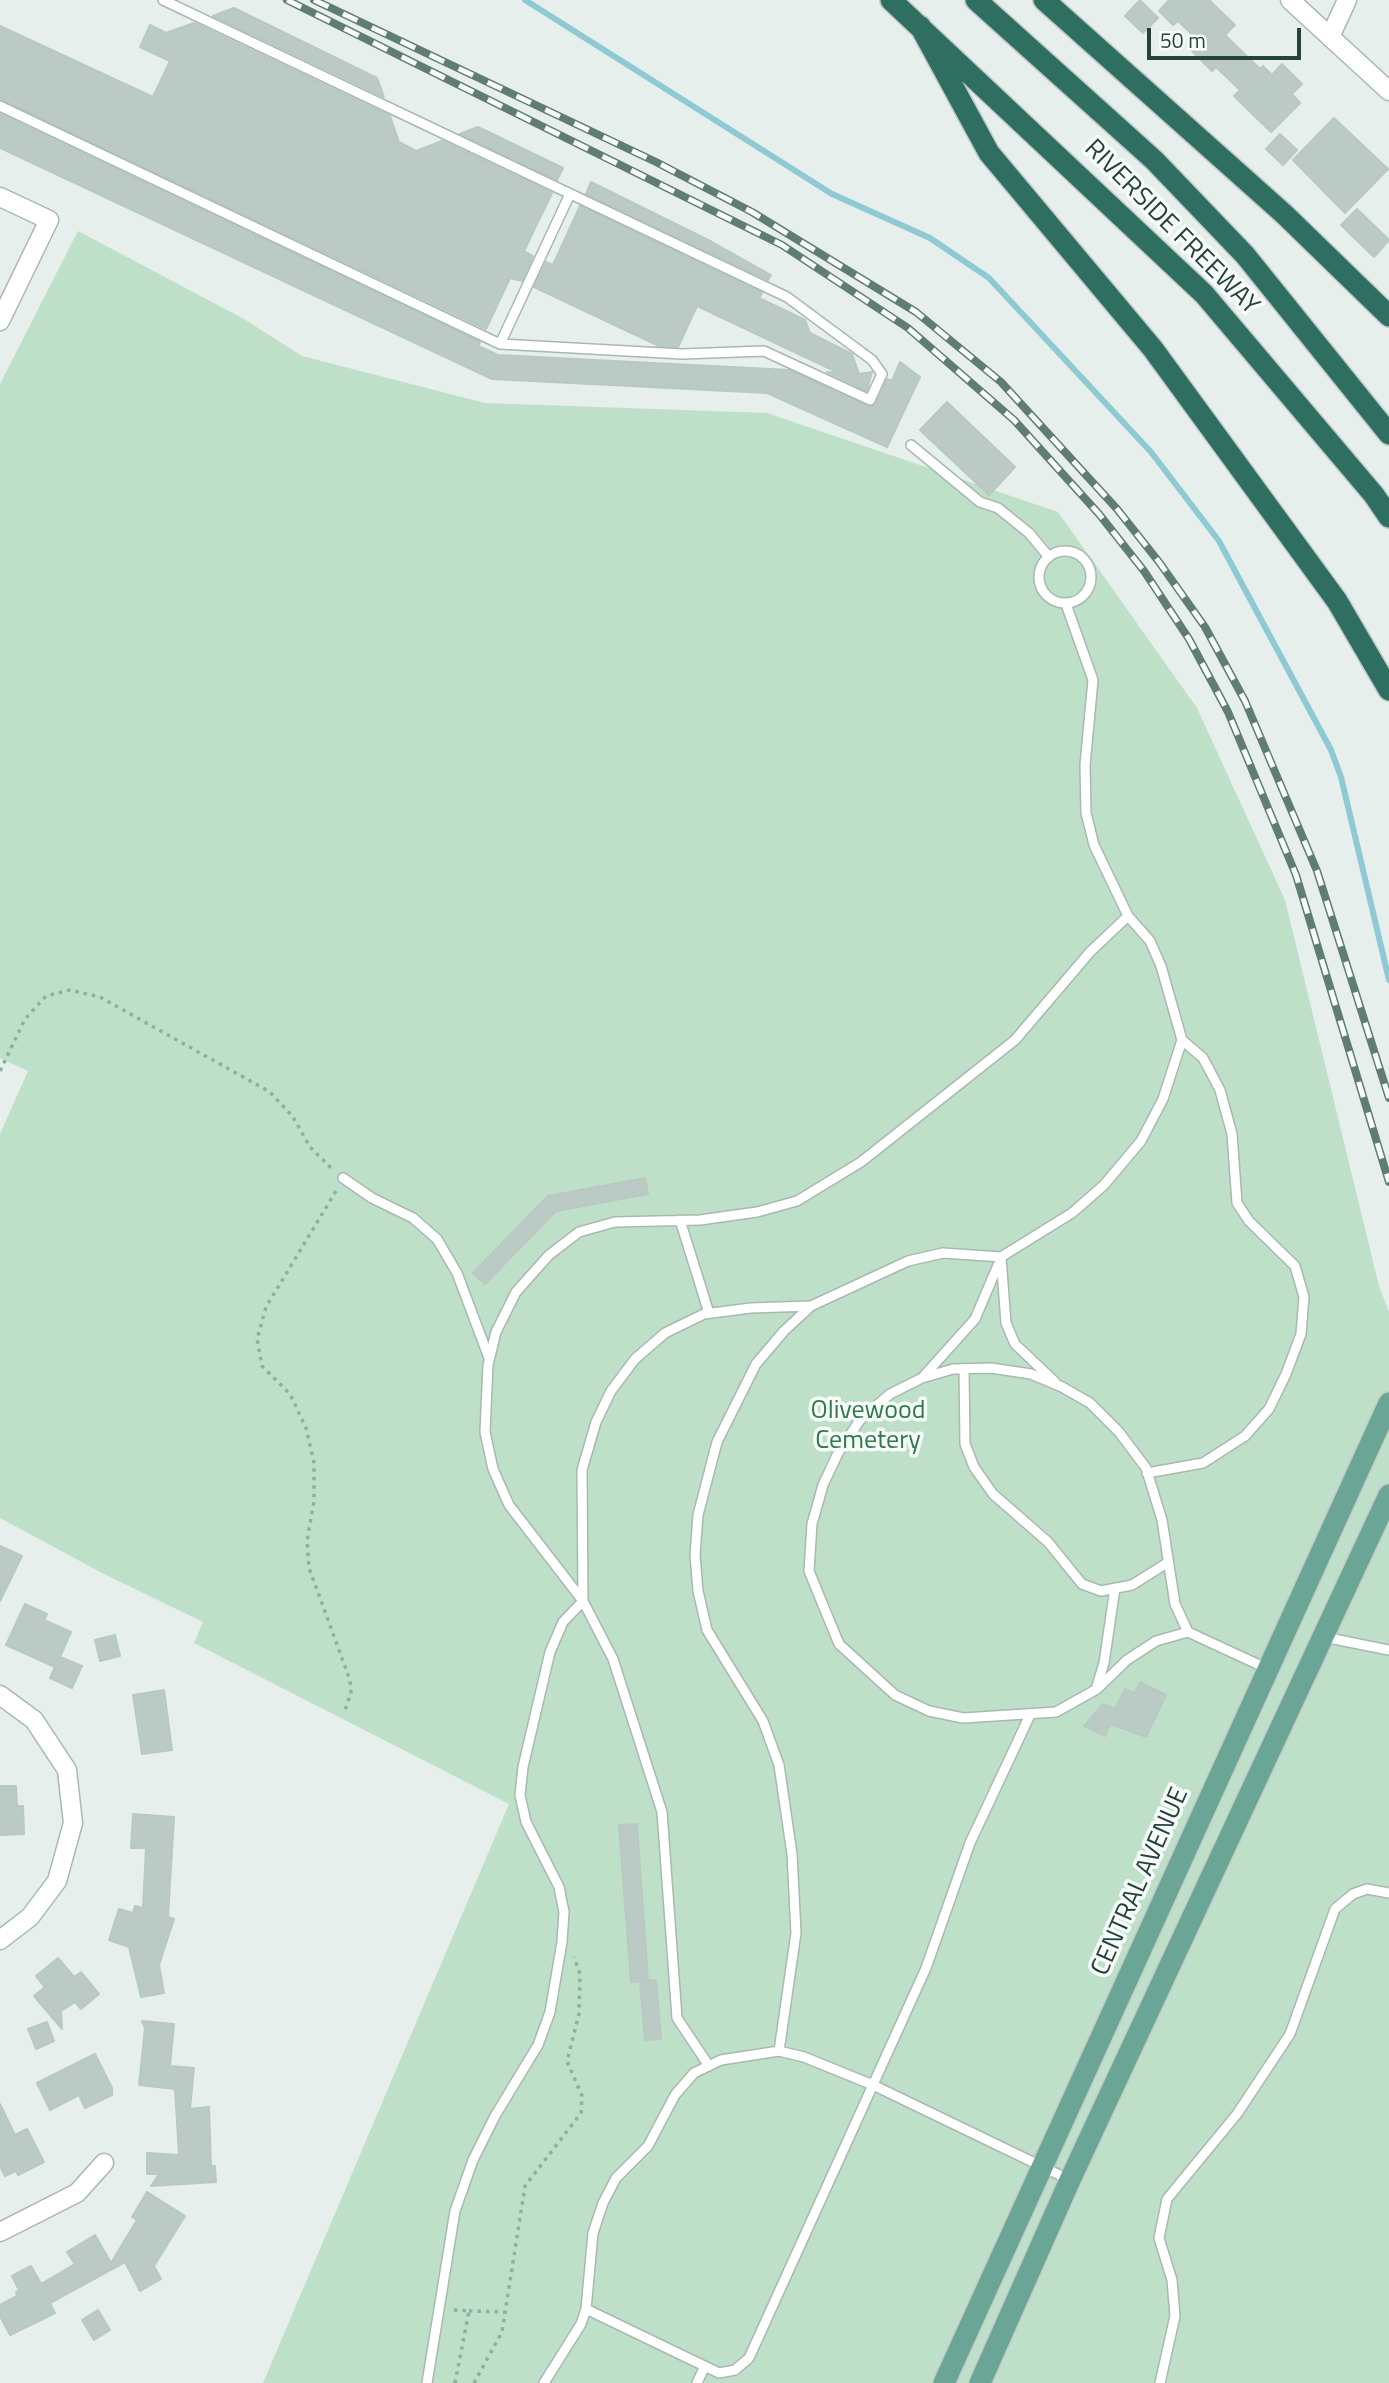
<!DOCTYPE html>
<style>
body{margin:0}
#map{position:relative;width:1389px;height:2383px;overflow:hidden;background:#e6efeb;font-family:"Titillium Web",sans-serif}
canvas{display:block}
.scale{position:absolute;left:1147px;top:28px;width:154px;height:32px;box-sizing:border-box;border:4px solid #24423a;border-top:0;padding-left:9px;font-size:21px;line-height:24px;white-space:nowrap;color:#24423a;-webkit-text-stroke:5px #f7fbf9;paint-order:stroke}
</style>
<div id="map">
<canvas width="1389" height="2383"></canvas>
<div class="scale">50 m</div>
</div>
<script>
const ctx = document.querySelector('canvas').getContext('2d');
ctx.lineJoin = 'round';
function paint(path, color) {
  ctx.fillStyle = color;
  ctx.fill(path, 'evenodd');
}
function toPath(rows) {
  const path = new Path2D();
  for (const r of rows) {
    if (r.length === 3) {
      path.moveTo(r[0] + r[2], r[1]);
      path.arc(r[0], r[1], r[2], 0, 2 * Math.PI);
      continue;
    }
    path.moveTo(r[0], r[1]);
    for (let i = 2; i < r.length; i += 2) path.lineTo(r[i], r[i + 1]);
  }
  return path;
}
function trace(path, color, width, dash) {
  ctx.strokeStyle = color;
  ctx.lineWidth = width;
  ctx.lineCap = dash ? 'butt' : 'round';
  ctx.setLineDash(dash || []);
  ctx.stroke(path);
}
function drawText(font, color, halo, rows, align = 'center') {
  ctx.font = font + ' "Titillium Web",sans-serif';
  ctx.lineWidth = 7;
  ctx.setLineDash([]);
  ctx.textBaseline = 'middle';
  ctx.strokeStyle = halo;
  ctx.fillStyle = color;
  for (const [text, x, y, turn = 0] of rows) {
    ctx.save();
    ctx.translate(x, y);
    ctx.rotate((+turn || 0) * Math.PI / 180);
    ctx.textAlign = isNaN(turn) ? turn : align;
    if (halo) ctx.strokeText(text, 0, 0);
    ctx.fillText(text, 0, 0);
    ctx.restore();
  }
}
paint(toPath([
 [78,231,244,319,302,356,485,403,767,413,1058,512,1197,708,1285,900,1379,1286,1389,1312,1389,2383,263,2383,509,1804,194,1643,203,1622,102,1573,0,1518,0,1134,28,1071,0,1058,0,384]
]), '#bfe0c8');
trace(toPath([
 [525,0,832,194,930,238,989,278,1151,452,1219,541,1331,750,1341,777,1389,980]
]), '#8ec9d4', 6);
const building = toPath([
 [1140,0,1158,18,1143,33,1125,16,1140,0],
 [1169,0,1209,0,1235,25,1225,35,1260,69,1263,66,1272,75,1282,64,1302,84,1292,94,1300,103,1271,132,1234,96,1240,90,1216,67,1212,71,1192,51,1200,42,1178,21,1173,25,1159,11,1169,0],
 [234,8,377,78,384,97,213,16,234,8],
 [194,23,390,116,399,142,416,151,442,141,552,193,524,251,533,256,522,281,510,278,486,329,0,99,0,26,153,97,170,61,140,47,150,25,166,33,194,23],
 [0,114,480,342,478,346,498,355,789,370,870,407,876,404,887,379,892,381,900,362,920,377,887,447,767,393,492,379,0,148,0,114],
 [1334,118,1388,169,1345,213,1293,160,1334,118],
 [478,127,563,168,557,180,460,134,478,127],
 [1280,134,1297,150,1283,165,1266,149,1280,134],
 [591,182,712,242,771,275,768,280,586,194,591,182],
 [580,206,762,293,759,298,805,320,810,333,852,354,859,374,872,372,867,391,827,372,839,373,697,306,678,347,659,346,534,287,546,262,553,265,580,206],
 [1357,209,1389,240,1374,257,1341,225,1357,209],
 [947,402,1015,467,989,495,920,430,947,402],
 [645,1178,648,1194,556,1211,485,1284,473,1273,548,1196,645,1178],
 [0,1546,22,1556,0,1601,0,1546],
 [25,1604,47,1614,44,1620,71,1632,60,1657,82,1666,72,1688,50,1678,55,1667,6,1645,25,1604],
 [115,1635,120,1656,100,1661,95,1640,115,1635],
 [1140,1682,1166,1695,1146,1737,1114,1725,1109,1726,1105,1736,1084,1726,1103,1704,1115,1709,1125,1689,1135,1693,1140,1682],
 [164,1690,172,1750,142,1754,133,1695,164,1690],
 [0,1786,16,1786,17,1806,23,1806,24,1834,0,1835,0,1786],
 [133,1814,174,1817,168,1917,174,1919,159,1965,164,1993,141,1997,129,1947,109,1940,119,1909,133,1913,135,1906,143,1908,146,1848,131,1848,133,1814],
 [637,1824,648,1981,631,1982,619,1825,637,1824],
 [58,1958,74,1977,81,1972,99,1994,81,2009,75,2002,61,2011,62,2029,34,1996,45,1987,36,1976,58,1958],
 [656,1980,661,2039,645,2040,640,1981,656,1980],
 [142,2021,174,2024,170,2066,194,2068,190,2109,209,2107,211,2166,215,2166,216,2182,151,2186,159,2174,147,2174,147,2153,179,2155,175,2089,139,2085,145,2028,142,2021],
 [47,2022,54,2041,36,2049,28,2029,47,2022],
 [95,2054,112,2088,112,2095,85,2108,79,2095,50,2110,37,2083,95,2054],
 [0,2104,15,2135,27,2129,44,2162,18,2175,16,2171,5,2176,0,2166,0,2104],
 [147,2192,185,2216,154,2266,161,2279,140,2291,125,2262,50,2303,55,2313,10,2335,0,2316,0,2305,17,2296,16,2292,19,2290,12,2276,31,2266,41,2284,75,2264,67,2252,95,2235,111,2263,137,2220,132,2217,147,2192],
 [98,2310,110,2330,94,2340,82,2320,98,2310]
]);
paint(building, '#bbcac4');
trace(building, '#b8c9c2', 2);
const lane = toPath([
 [0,106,500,344,682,354,764,351,870,400,882,374,872,360,787,297,163,0],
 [500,344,570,194],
 [911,445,980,502,998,508,1029,533,1049,557],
 [1065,577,26],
 [1066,604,1093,680,1085,765,1086,813,1094,845,1128,916,1150,941,1161,966,1182,1040,1203,1058,1220,1090,1232,1134,1237,1203,1249,1221,1295,1266,1304,1297,1301,1334,1286,1374,1269,1409,1245,1436,1203,1463,1147,1473],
 [343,1178,372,1198,413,1218,437,1239,457,1273,489,1358],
 [680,1220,709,1313],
 [1001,1257,1006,1323,1015,1344,1055,1382],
 [964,1369,965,1444,974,1467,993,1494,1048,1542,1082,1584,1101,1591,1132,1585,1167,1563],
 [923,1377,975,1319,998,1265],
 [1188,1632,1156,1641,1127,1660,1097,1689,1056,1712,963,1718,929,1711,895,1695,839,1644,809,1571,812,1524,823,1485,838,1453,860,1420,890,1394,922,1378,953,1369,991,1368,1031,1374,1062,1387,1090,1403,1119,1432,1146,1468,1162,1520,1175,1604,1188,1632,1268,1669],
 [1324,1637,1389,1650],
 [1097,1686,1104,1663,1115,1588],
 [779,2051,796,1933,792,1854,779,1765,763,1721,707,1630,698,1591,695,1555,698,1515,717,1442,756,1364,784,1331,811,1306,908,1261,943,1253,1001,1257,1072,1213,1104,1185,1141,1141,1163,1099,1182,1040],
 [709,2066,677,2018,662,1812,613,1659,583,1601,582,1470,596,1422,611,1391,635,1359,665,1333,704,1314,751,1308,811,1306],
 [586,2309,719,2373,735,2370,749,2358,926,1968,970,1843,1030,1715],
 [427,2383,455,2211,473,2160,495,2116,538,2045,550,2012,562,1942,564,1912,559,1887,526,1822,520,1795,523,1767,550,1652,563,1622,583,1601,509,1505,493,1469,485,1432,488,1365,496,1332,516,1292,549,1255,579,1232,615,1222,700,1220,757,1212,797,1201,861,1162,1015,1040,1090,952,1128,916],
 [544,2383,581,2324,586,2309,593,2233,603,2203,616,2178,648,2146,675,2095,694,2073,721,2060,779,2051,804,2057,873,2085,1070,2180],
 [697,2383,705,2366],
 [1160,2383,1175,2316,1172,2280,1159,2238,1167,2199,1237,2114,1290,2034,1335,1909,1353,1894,1367,1889,1389,1893]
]);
const street = toPath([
 [1290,0,1389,91],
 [1330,37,1347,0],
 [0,197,49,220,0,321],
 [0,1695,34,1720,67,1770,73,1823,57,1881,30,1917,0,1940],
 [0,2232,77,2193,104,2163]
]);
const primary = toPath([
 [944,2383,1389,1403],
 [980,2383,1070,2180,1389,1495]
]);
const highway = toPath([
 [891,0,1204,294,1374,495,1389,517],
 [976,0,1154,160,1245,255,1389,434],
 [1044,0,1284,214,1389,316],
 [920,26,989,153,1153,349,1337,601,1389,690]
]);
trace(lane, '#a8b8b2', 12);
trace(street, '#a8b8b2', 21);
trace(primary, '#c2cac8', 24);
trace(highway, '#c2cac8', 24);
trace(toPath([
 [0,1071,25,1019,46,996,70,990,100,997,270,1092,293,1117,310,1147,332,1169],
 [336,1191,266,1307,257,1339,262,1366,290,1394,306,1428,314,1463,314,1501,307,1541,309,1568,350,1680,351,1693,345,1710],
 [454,2310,469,2311,455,2383],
 [469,2311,505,2312],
 [474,2383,502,2332,525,2186,581,2113,582,2096,567,2061,579,2014,580,1974,574,1957]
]), '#86b3a5', 3.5, [3.5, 5]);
trace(lane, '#fff', 9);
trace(street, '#fff', 18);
trace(primary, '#6aa596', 21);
trace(highway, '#2f6f62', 21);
const rail = toPath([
 [287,0,782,245,908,328,1014,420,1099,514,1144,571,1189,639,1228,712,1296,875,1389,1182],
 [314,0,656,162,752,212,916,312,1001,382,1117,509,1159,562,1205,627,1245,701,1317,871,1389,1098]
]);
trace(rail, '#5f7d75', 8);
trace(rail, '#f7fbf9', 5, [16]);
drawText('26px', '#24423a', '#f7fbf9', [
 ["RIVERSIDE FREEWAY",1171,228,45],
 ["CENTRAL AVENUE",1141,1882,-66]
]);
drawText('26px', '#2d7a4b', '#f7fbf9', [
 ["Olivewood",868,1412],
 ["Cemetery",868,1442]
]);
</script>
